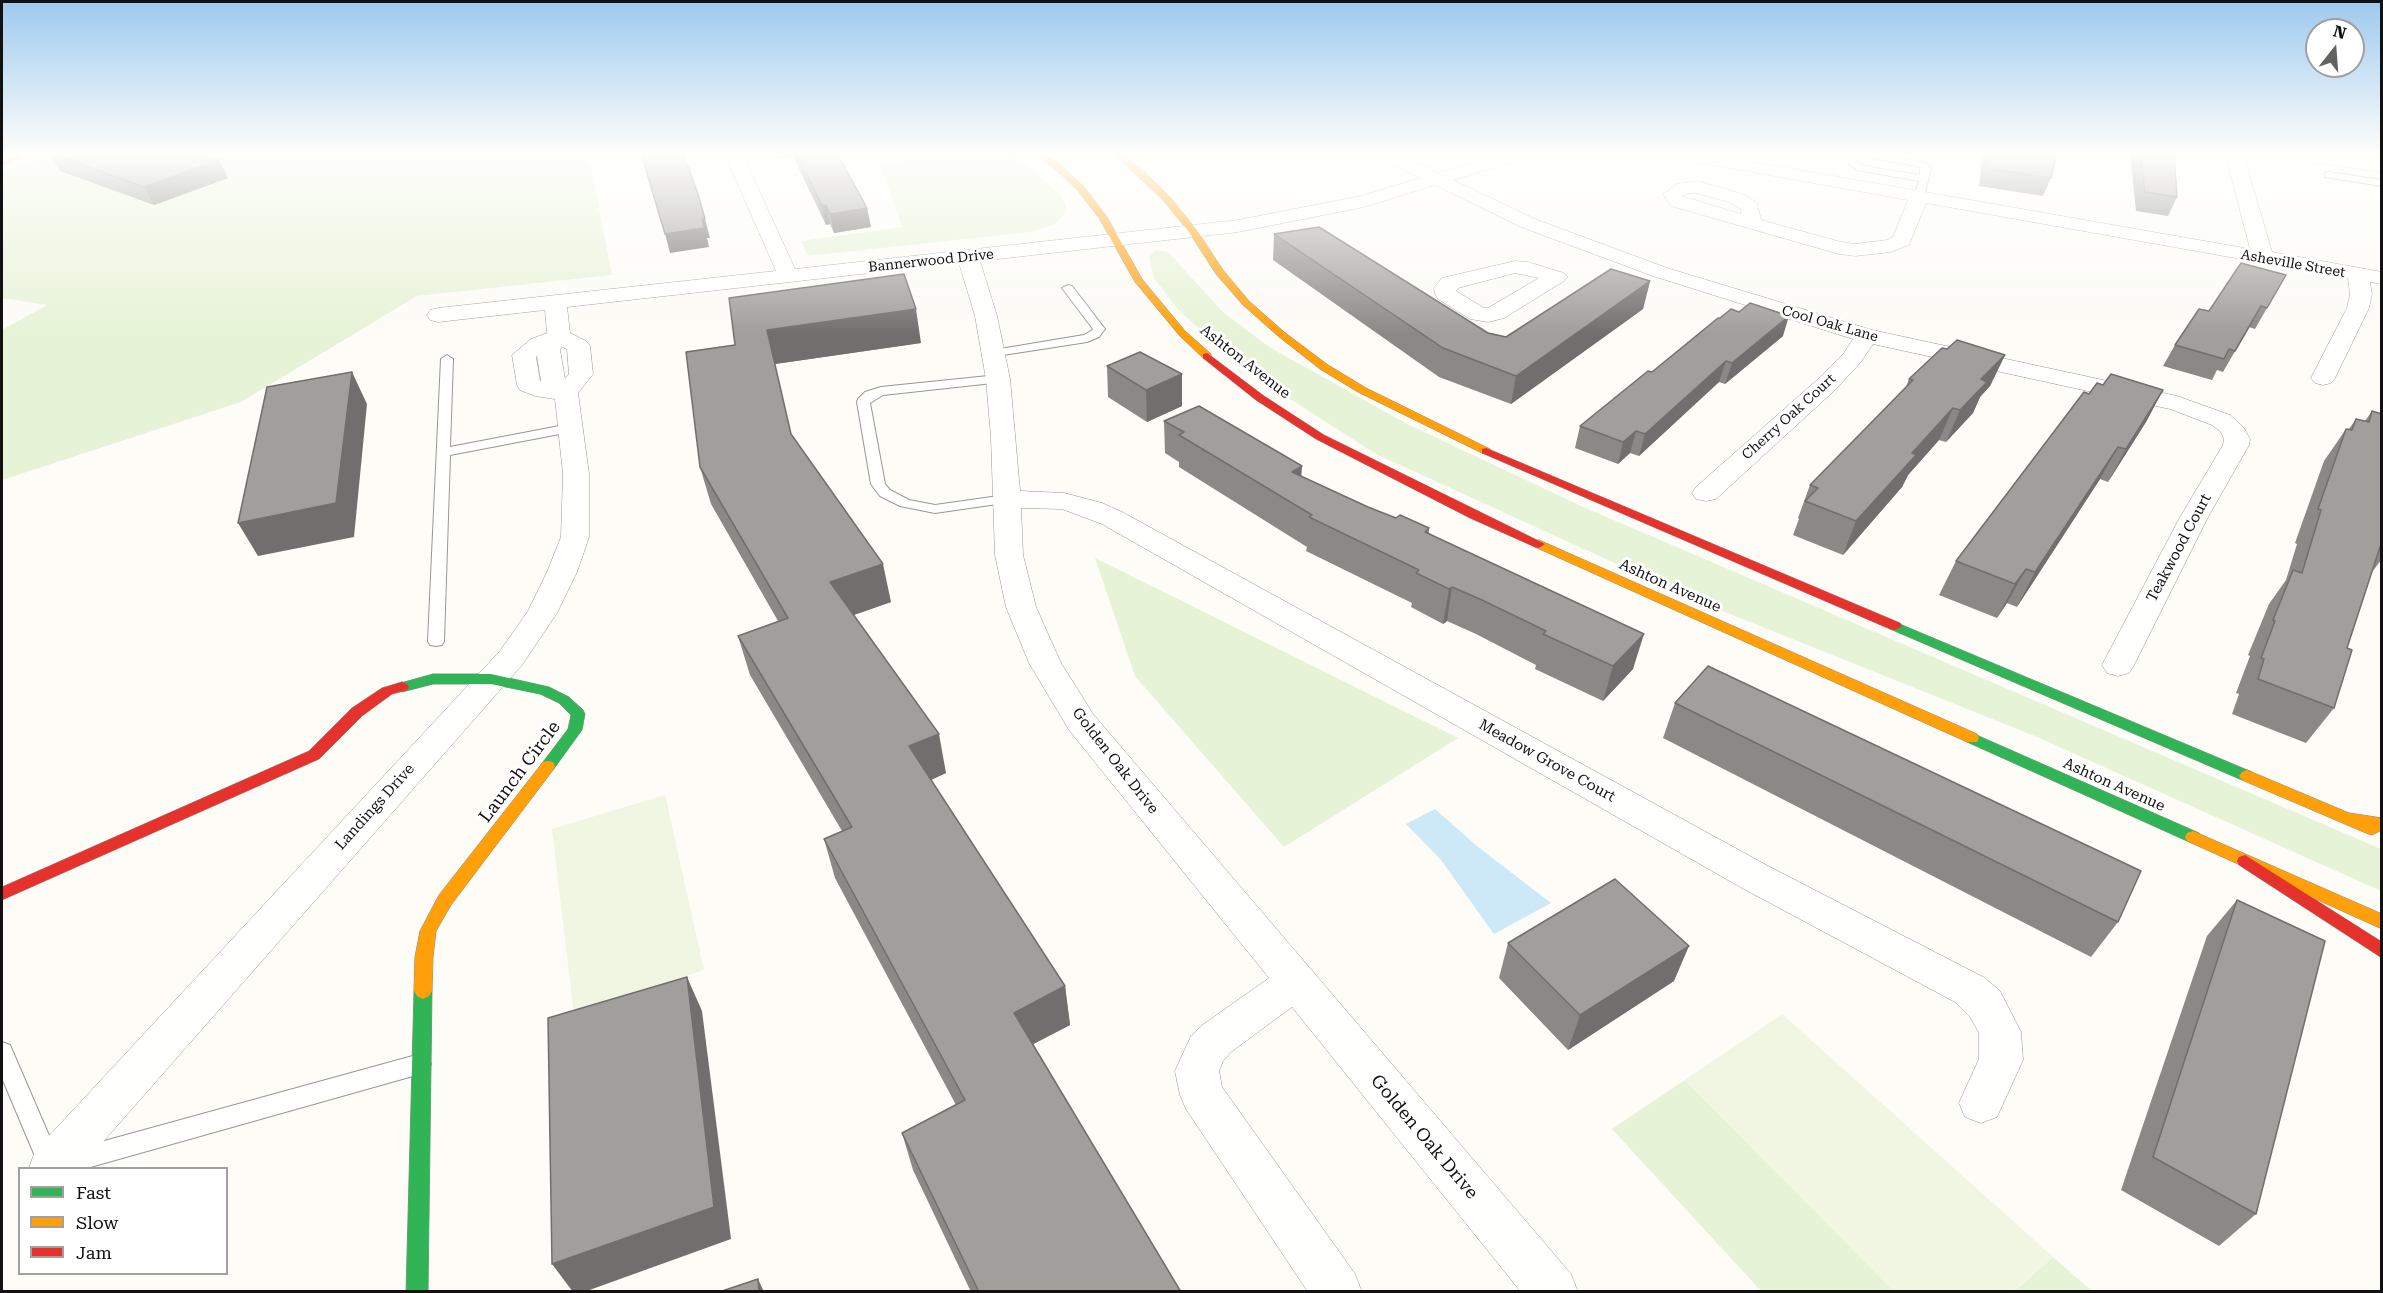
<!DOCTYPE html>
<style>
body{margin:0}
#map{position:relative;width:2383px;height:1293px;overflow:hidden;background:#fdfcf7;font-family:"Roboto Serif",serif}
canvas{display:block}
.frame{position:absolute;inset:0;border:3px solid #111;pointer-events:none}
.legend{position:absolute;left:18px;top:1167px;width:210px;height:108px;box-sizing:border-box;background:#fff;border:2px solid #a0a0a0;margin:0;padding:8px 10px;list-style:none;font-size:18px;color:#111}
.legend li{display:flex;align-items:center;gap:12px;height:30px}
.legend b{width:30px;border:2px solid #a0a0a0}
.north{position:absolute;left:2305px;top:18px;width:60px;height:60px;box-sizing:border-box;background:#fff;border:2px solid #a0a0a0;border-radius:50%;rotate:17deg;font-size:16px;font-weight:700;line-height:24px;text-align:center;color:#111}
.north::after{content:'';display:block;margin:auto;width:21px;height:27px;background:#646362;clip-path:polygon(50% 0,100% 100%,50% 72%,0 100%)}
</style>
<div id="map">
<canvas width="2383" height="1293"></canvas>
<div class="frame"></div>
<ul class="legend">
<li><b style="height:8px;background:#30b455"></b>Fast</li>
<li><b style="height:8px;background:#ff9f0a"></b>Slow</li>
<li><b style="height:8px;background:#e5322d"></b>Jam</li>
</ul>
<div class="north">N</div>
</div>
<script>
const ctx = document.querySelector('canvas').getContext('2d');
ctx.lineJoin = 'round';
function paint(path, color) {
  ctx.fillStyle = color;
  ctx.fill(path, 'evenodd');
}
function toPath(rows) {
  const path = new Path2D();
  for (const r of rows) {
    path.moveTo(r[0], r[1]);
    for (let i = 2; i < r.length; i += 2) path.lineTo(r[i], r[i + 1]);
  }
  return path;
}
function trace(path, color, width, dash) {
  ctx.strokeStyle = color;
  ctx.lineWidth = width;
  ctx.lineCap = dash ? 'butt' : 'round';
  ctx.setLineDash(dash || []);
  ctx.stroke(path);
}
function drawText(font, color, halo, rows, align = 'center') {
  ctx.font = font + ' "Roboto Serif",serif';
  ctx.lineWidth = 6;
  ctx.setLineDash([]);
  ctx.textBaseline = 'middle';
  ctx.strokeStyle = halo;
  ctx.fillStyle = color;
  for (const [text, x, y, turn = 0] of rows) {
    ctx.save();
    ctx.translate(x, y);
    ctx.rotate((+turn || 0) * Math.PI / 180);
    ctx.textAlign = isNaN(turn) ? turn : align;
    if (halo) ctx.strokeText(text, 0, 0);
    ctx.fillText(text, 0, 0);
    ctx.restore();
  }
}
paint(toPath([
 [54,153,588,153,612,275,417,296,241,402,2,480,2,330,47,305,2,298,2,172],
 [943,153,1012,153,1061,195,1066,206,1063,216,1053,225,1030,232,808,256,801,241,902,227,880,164],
 [1155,250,1168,252,1223,312,1269,347,1407,424,1581,506,2381,849,2381,891,2037,737,1700,602,1376,454,1284,395,1216,345,1176,307,1154,278,1149,256],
 [1095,558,1458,738,1284,847,1135,676],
 [1685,1080,1894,1291,1761,1291,1612,1129],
 [2053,1257,2092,1291,2013,1292]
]), '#e7f3d7');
paint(toPath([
 [665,795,704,970,574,1015,552,829],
 [1782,1014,2053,1257,2013,1291,1894,1291,1685,1080]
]), '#f0f6e1');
paint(toPath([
 [1435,809,1478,847,1551,903,1494,934,1441,860,1406,824]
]), '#cde8f7');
const lane = toPath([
 [1854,153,1876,153,1926,163,1931,168,1924,197,1919,200,1914,197,1919,181,1857,170,1848,163,1854,153],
 [1869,157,1920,167,1920,175,1863,166,1858,162,1860,158,1869,157],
 [2328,172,2382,180,2382,186,2325,177,2325,173,2328,172],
 [1068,285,1072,286,1105,329,1099,337,1087,342,990,357,990,351,994,350,1084,335,1091,331,1093,329,1062,288,1068,285],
 [447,355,453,359,450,447,570,424,577,428,570,432,450,455,444,641,442,645,436,646,430,645,428,641,441,359,447,355],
 [998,375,1004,379,1002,382,883,395,870,403,885,484,890,490,909,500,935,505,1006,495,1013,499,1011,502,935,513,900,506,880,496,871,484,857,402,858,399,865,392,881,387,998,375],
 [2,1042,10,1045,57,1154,420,1054,428,1057,431,1064,428,1071,420,1074,87,1168,40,1168,2,1078,2,1042]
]);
const street = toPath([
 [724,153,742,153,795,269,1238,220,1361,196,1420,178,1377,157,1374,153,1396,153,1438,173,1505,153,1531,153,1528,157,1453,180,1535,219,1667,268,1872,330,2177,396,2230,415,2244,428,2250,439,2249,445,2207,519,2134,665,2129,673,2118,676,2107,673,2102,665,2179,519,2223,445,2224,439,2221,432,2212,425,2170,409,1873,344,1860,363,1835,390,1716,499,1706,501,1696,499,1692,493,1696,487,1817,380,1844,353,1853,339,1653,276,1521,227,1435,185,1364,207,1238,232,980,261,997,316,1010,379,1020,491,1064,493,1102,503,1122,512,1768,866,1985,978,2000,991,2021,1032,2023,1060,1997,1117,1981,1123,1965,1117,1959,1103,1979,1059,1979,1033,1970,1017,1955,1002,1742,888,1102,524,1062,509,1021,508,1023,555,1036,607,1061,663,1093,714,1571,1274,1578,1292,1521,1292,1292,1007,1231,1052,1223,1061,1219,1071,1222,1087,1355,1274,1362,1292,1308,1292,1186,1109,1180,1095,1175,1071,1191,1036,1201,1026,1269,978,1069,730,1029,663,1006,607,995,555,991,437,986,379,975,316,959,263,567,307,570,333,586,341,590,346,593,374,578,393,589,474,589,537,577,572,557,613,522,665,80,1168,29,1168,35,1151,500,651,528,611,547,572,561,537,563,474,555,399,535,396,520,390,517,385,512,355,531,339,547,333,545,310,438,322,430,320,427,315,430,310,438,308,776,271,724,153],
 [562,347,567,349,569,374,565,379,560,350,562,347],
 [537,356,541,381,540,381,536,357,537,356],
 [1665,153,1702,153,2250,249,2225,153,2243,153,2272,252,2382,272,2382,284,2370,282,2372,294,2369,308,2335,378,2331,383,2323,385,2315,383,2311,378,2347,308,2350,294,2348,278,1926,203,1909,245,1891,252,1855,256,1839,254,1671,206,1663,194,1677,184,1697,181,1704,183,1743,194,1757,203,1761,220,1841,242,1855,244,1887,240,1893,237,1908,200,1674,158,1668,157,1665,153],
 [1688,193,1696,193,1729,202,1741,209,1741,214,1682,196,1688,193],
 [2270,153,2315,153,2382,162,2382,172,2279,158,2273,157,2270,153],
 [1515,261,1528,262,1564,273,1568,277,1564,281,1504,318,1488,322,1470,319,1438,299,1435,294,1434,288,1442,278,1515,261],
 [1515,273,1539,278,1488,308,1484,308,1456,291,1458,288,1515,273]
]);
const fast = toPath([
 [1895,622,2252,772,2255,776,2252,780,2242,780,1890,629,1888,626,1890,623,1895,622],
 [433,674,491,674,549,687,569,697,583,710,585,714,582,730,553,770,543,770,541,766,543,762,568,729,571,715,559,703,540,694,491,684,433,684,402,692,395,687,397,684,433,674],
 [1972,733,2199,833,2201,837,2199,841,2193,843,2187,841,1967,742,1965,738,1967,734,1972,733],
 [423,983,429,986,432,991,428,1292,406,1292,414,991,417,986,423,983]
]);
const slow = toPath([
 [24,153,34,153,2,165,2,161,24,153],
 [1035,153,1042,153,1059,163,1085,188,1107,217,1142,279,1185,331,1211,354,1211,358,1203,358,1179,335,1135,282,1099,218,1079,192,1053,167,1035,153],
 [1113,153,1120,153,1142,169,1169,196,1196,229,1223,270,1249,301,1284,332,1328,365,1366,388,1490,449,1490,453,1482,453,1358,392,1320,369,1278,336,1243,305,1216,274,1189,232,1163,200,1113,153],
 [1539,540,1977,734,1979,738,1977,742,1967,742,1535,547,1533,544,1535,541,1539,540],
 [548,761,553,762,555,766,553,770,451,905,436,931,433,957,432,991,429,996,423,999,417,996,414,991,415,957,420,931,439,895,543,762,548,761],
 [2247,770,2349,813,2382,818,2382,830,2372,835,2366,833,2242,780,2239,776,2242,772,2247,770],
 [2193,831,2382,914,2382,929,2187,841,2185,837,2187,833,2193,831]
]);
const jam = toPath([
 [1207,353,1264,396,1324,435,1545,544,1539,548,1535,547,1470,518,1316,439,1256,400,1203,358,1203,354,1207,353],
 [1486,448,1900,623,1902,626,1895,630,1890,629,1482,453,1482,449,1486,448],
 [402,682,407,684,409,687,407,690,392,694,362,716,319,759,2,900,2,887,309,751,352,708,382,688,402,682],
 [2245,855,2382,942,2382,958,2239,865,2237,861,2239,857,2245,855]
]);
trace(lane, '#979795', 2);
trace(street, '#979795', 1);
trace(fast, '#8e8d8b', 1);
trace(slow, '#8e8d8b', 1);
trace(jam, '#8e8d8b', 1);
paint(lane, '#fffffe');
paint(street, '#fffffe');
paint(fast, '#30b455');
paint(slow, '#ff9f0a');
paint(jam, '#e5322d');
paint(toPath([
 [49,153,145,155,228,178,154,205,60,171],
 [775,153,837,153,867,208,871,227,834,233,830,224,826,225,793,156,777,158],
 [1983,153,2057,153,2051,178,2043,196,1979,186],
 [2130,153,2174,153,2177,197,2168,216,2136,211],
 [2354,153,2381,153,2378,158],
 [1274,234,1488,333,1506,337,1650,281,1643,309,1511,404,1439,377,1273,260],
 [2286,275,2255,329,2249,327,2223,372,2217,370,2212,380,2163,366,2175,345,2209,311],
 [1783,336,1725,384,1719,382,1639,456,1630,453,1618,464,1575,448,1580,426,1652,372],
 [921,343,775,364,791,434,891,602,854,615,946,773,931,780,1065,986,1070,1025,1033,1044,1181,1292,971,1292,913,1170,902,1133,956,1105,835,878,824,839,842,831,750,675,738,636,778,621,711,504,700,467,686,352],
 [1947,349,2005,355,1990,386,1980,397,1973,413,1946,442,1939,440,1908,475,1902,487,1843,555,1793,535,1799,519,1798,518,1810,485,1906,387,1909,379],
 [1107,366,1182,406,1147,422,1108,397],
 [2103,385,2163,390,2146,422,2108,482,2100,479,2017,607,2007,603,1997,618,1939,595,1956,561,2089,394],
 [2372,411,2382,414,2382,559,2372,572,2347,648,2334,708,2306,743,2232,714,2239,694,2236,693,2250,656,2248,655,2269,604,2286,580,2297,544,2295,543,2324,461,2346,429,2349,429,2356,419,2365,421],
 [1164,421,1301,476,1368,507,1396,518,1429,528,1429,533,1633,669,1603,701,1535,669,1536,665,1476,634,1447,621,1443,624,1411,607,1412,603,1306,551,1307,547,1179,467,1179,462,1165,453],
 [1675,703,2118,922,2091,957,1663,738],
 [2237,900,2256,1214,2219,1246,2121,1190,2207,936],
 [1508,943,1674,981,1568,1050,1499,978]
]), '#8a8986');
paint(toPath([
 [776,153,792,153,793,156,777,158],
 [219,160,228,178,154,205,144,187],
 [826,205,830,224,826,225,822,206],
 [867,208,871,227,834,233,830,214],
 [702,219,705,219,710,238,707,238,709,247,670,253,665,234],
 [1650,281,1643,309,1511,404,1516,376],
 [916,309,921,343,775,364,767,330],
 [1789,316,1783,336,1725,384,1732,363],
 [2005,355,1990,386,1980,397,1973,413,1946,442,1960,410,1981,379],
 [1726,361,1719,382,1639,456,1645,434],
 [352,372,367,404,354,537,258,556,238,523],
 [1182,374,1182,406,1147,422,1146,390],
 [2163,390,2146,422,2108,482,2126,449],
 [1953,408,1939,440,1908,475,1902,487,1843,555,1856,521,1912,453],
 [1636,431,1630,453,1618,464,1623,442],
 [2118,447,2100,479,2017,607,2035,572],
 [1302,466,1300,499,1292,472],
 [883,564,891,602,839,620,830,582],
 [2026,569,2007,603,1997,618,2015,584],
 [1452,587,1447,621,1443,624,1449,589],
 [1644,634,1633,669,1603,701,1613,666],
 [939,734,946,773,917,786,909,746],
 [1689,946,1674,981,1568,1050,1580,1015],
 [687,977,702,1011,731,1239,584,1292,573,1292,552,1264],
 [1065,986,1070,1025,1020,1051,1014,1013],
 [758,1279,764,1292,759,1292]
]), '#716f6d');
const building = toPath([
 [49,153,136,153,145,155,153,153,186,153,219,160,144,187,49,153],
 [641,153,683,153,698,194,705,219,702,219,704,228,665,234,641,153],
 [796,153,837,153,867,208,830,214,826,205,822,206,796,153],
 [1988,153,2057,153,2051,178,1986,168,1988,153],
 [2140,153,2174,153,2177,197,2145,192,2140,153],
 [1319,227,1488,333,1506,337,1611,269,1650,281,1516,376,1443,348,1274,234,1319,227],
 [2241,263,2286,275,2267,308,2261,306,2235,351,2229,349,2224,359,2175,345,2199,309,2209,311,2241,263],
 [904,274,916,309,767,330,791,434,883,564,830,582,939,734,909,746,1065,986,1014,1013,1181,1292,979,1292,902,1133,965,1100,824,839,852,827,738,636,788,618,700,467,686,352,735,345,729,298,904,274],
 [1750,303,1789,316,1732,363,1726,361,1645,434,1636,431,1623,442,1580,426,1648,371,1652,372,1718,318,1720,318,1731,309,1739,312,1750,303],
 [1957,340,2005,355,1981,379,1987,382,1960,410,1953,408,1912,453,1916,455,1856,521,1805,501,1818,488,1810,485,1913,380,1909,379,1942,348,1947,349,1957,340],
 [1140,352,1182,374,1146,390,1107,366,1140,352],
 [352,372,336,503,238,523,267,387,352,372],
 [2111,374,2163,390,2126,449,2118,447,2035,572,2026,569,2015,584,1956,561,2084,392,2089,394,2097,383,2103,385,2111,374],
 [1199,406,1302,466,1292,472,1368,507,1396,518,1400,515,1429,528,1425,532,1644,634,1613,666,1543,634,1546,631,1482,600,1452,587,1449,589,1416,573,1419,570,1309,517,1312,515,1179,435,1184,432,1164,421,1199,406],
 [2372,411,2382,414,2382,548,2380,547,2347,648,2352,650,2334,708,2258,679,2264,659,2261,658,2275,621,2273,620,2293,570,2302,573,2321,510,2318,509,2346,429,2352,430,2356,419,2369,422,2372,411],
 [1708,666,2141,871,2118,922,1675,703,1708,666],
 [1615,879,1689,946,1580,1015,1508,943,1615,879],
 [2237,900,2325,941,2256,1214,2153,1157,2237,900],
 [687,977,714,1207,552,1264,548,1018,687,977],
 [758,1279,759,1292,719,1292,758,1279]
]);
paint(building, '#a19f9c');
trace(building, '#716f6d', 1.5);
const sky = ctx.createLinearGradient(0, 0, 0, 334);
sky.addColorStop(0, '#9dc9ee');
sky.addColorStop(0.46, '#fefefb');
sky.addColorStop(1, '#fefefb00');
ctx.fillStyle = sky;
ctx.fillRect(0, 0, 2383, 334);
drawText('14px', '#111', '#fff', [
 ["Bannerwood Drive",931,261,-6],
 ["Asheville Street",2293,264,10],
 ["Cool Oak Lane",1830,324,16],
 ["Cherry Oak Court",1789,417,-42]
]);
drawText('15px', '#111', '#fff', [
 ["Ashton Avenue",1245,362,38],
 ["Teakwood Court",2179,548,-62],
 ["Ashton Avenue",1670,586,24],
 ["Golden Oak Drive",1115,761,52],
 ["Meadow Grove Court",1547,761,29],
 ["Ashton Avenue",2114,785,24],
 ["Landings Drive",375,807,-48]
]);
drawText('18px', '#111', '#fff', [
 ["Launch Circle",520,772,-53],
 ["Golden Oak Drive",1424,1137,50]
]);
</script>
